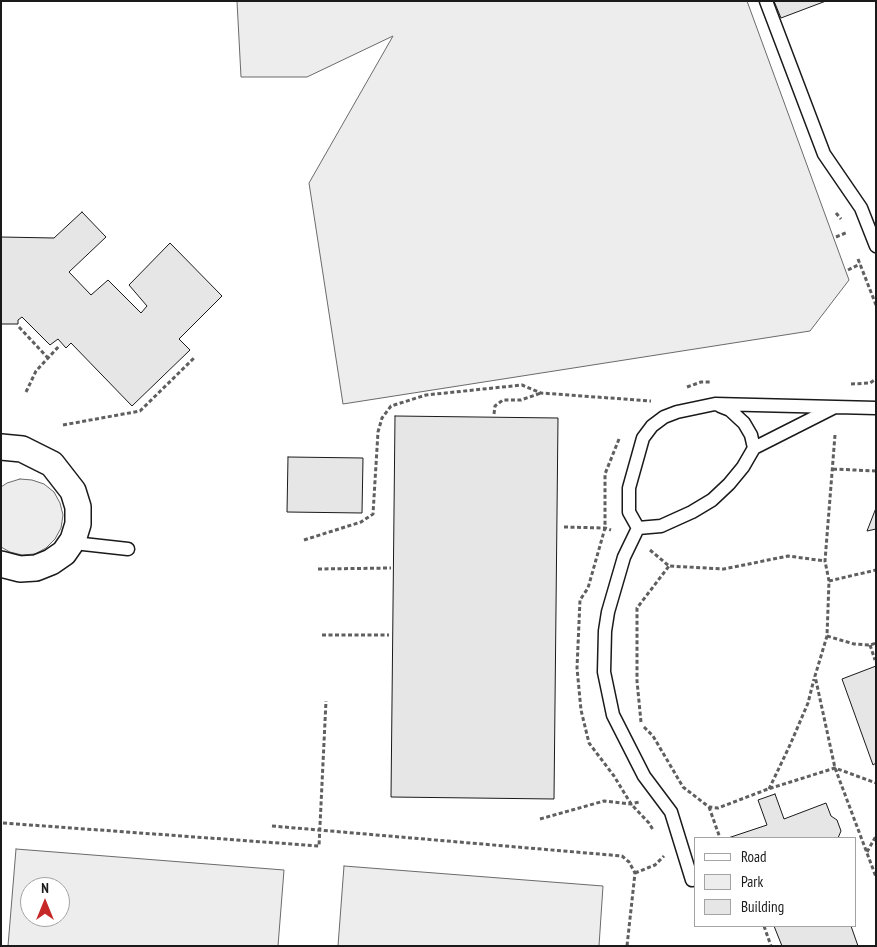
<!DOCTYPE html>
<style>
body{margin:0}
#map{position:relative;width:877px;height:947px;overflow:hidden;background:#fff;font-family:"PT Sans Narrow",sans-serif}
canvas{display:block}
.frame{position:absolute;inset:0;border:2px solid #1a1a1a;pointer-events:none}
.legend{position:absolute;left:694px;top:837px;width:162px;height:90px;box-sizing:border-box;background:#fff;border:1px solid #a3a3a3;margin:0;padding:6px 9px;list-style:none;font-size:15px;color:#1a1a1a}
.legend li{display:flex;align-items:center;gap:10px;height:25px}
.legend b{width:25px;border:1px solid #a3a3a3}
.north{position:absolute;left:20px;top:877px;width:50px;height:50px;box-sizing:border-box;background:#fff;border:1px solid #a3a3a3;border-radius:50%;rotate:0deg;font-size:14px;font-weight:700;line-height:20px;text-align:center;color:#1a1a1a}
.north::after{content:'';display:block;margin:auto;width:18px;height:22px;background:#c62828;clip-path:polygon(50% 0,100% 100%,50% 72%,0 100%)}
</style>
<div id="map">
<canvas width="877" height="947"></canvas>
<div class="frame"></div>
<ul class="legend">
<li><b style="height:6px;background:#fff"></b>Road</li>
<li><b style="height:14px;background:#ededed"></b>Park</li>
<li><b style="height:14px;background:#e6e6e6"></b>Building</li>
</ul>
<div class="north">N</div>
</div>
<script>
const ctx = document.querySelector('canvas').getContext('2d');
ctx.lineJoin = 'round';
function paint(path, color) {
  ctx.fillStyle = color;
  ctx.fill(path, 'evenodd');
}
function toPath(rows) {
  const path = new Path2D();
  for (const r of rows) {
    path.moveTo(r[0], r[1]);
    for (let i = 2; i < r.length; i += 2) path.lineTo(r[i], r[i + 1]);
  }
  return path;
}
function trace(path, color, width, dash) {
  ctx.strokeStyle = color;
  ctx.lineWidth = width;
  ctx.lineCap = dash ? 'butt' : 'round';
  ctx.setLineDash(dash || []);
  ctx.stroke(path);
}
const green = toPath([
 [237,1,747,1,849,280,810,331,343,404,309,183,393,36,307,77,241,77,237,1],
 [20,479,32,480,44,484,54,492,60,503,63,515,61,528,55,539,46,548,35,554,22,555,10,552,1,547,1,487,7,483,20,479],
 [16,849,284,870,278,946,8,946,16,849],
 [30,887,60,887,60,917,30,917,30,887],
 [344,866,603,886,599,946,338,946,344,866]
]);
paint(green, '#ededed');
trace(green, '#6a6a6a', 1);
const building = toPath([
 [774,1,826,1,781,18,774,1],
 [82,212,106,237,69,272,91,295,108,280,141,313,147,306,129,285,170,243,222,296,179,339,190,350,132,406,71,343,66,348,58,339,50,345,22,317,18,320,18,324,1,324,1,237,54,238,82,212],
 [395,416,558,418,554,799,391,797,395,416],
 [288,457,363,458,362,513,287,512,288,457],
 [876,508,876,529,867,531,876,508],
 [876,666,876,763,873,765,842,679,876,666],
 [775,794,784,819,826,803,831,816,837,820,841,831,838,838,728,838,767,825,758,800,775,794],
 [774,926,851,926,858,946,782,946,774,926]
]);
paint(building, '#e6e6e6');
trace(building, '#1a1a1a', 1);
const service = toPath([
 [766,1,824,154,861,208,876,246],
 [720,406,730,410,744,423,751,435,754,448],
 [638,528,624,557,608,612,605,631,604,672,613,715,644,776,671,812,692,880],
 [638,528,629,512,629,488,643,438,652,426,664,417,677,412,715,404,876,408],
 [638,528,661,526,692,512,712,500,729,484,743,467,754,448,833,408],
 [73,540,83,544,128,549]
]);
const minor = toPath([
 [1,447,22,449,52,464,73,491,78,507,78,524,73,540,64,553,51,562,36,568,20,569,1,564]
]);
trace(service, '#1a1a1a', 15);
trace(minor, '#1a1a1a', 28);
trace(toPath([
 [836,213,841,219],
 [836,237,848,232],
 [858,259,876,305],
 [848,270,860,264],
 [19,327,48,358],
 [851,384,870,383,876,379],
 [687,387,701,382,712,382],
 [26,392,36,371,60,345],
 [494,414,495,406,503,400,521,400,541,393],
 [63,425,140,411,194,358],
 [835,435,825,561,829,581,827,636,815,676,835,768,876,877],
 [619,439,605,474,605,528,588,588,580,600,577,668,581,710,589,743,614,776,631,804,649,823,653,830],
 [833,469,876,471],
 [564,527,605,528,611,530],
 [304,540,361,522,373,514,378,432,382,418,391,406,426,395,522,385,541,393,651,401],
 [650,550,669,566,724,569,788,556,825,561],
 [318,569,391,568],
 [829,581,876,570],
 [322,635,389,635],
 [827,636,854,644,870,645,876,643],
 [870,645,875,660],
 [641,722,637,681,637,608,669,566],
 [644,727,653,736,683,787,709,807,718,808,768,789,835,768,876,783],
 [769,789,790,745,808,703,814,679],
 [709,807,720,838],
 [540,819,604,801,631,804,639,802],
 [3,823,319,846,326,701],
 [272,826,622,856,629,862,635,873,627,946],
 [867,852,876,836],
 [635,873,655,865,664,856],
 [764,926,771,946]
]), '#5f5f5f', 3, [4, 2.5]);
trace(service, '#fff', 12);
trace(minor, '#fff', 25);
</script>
